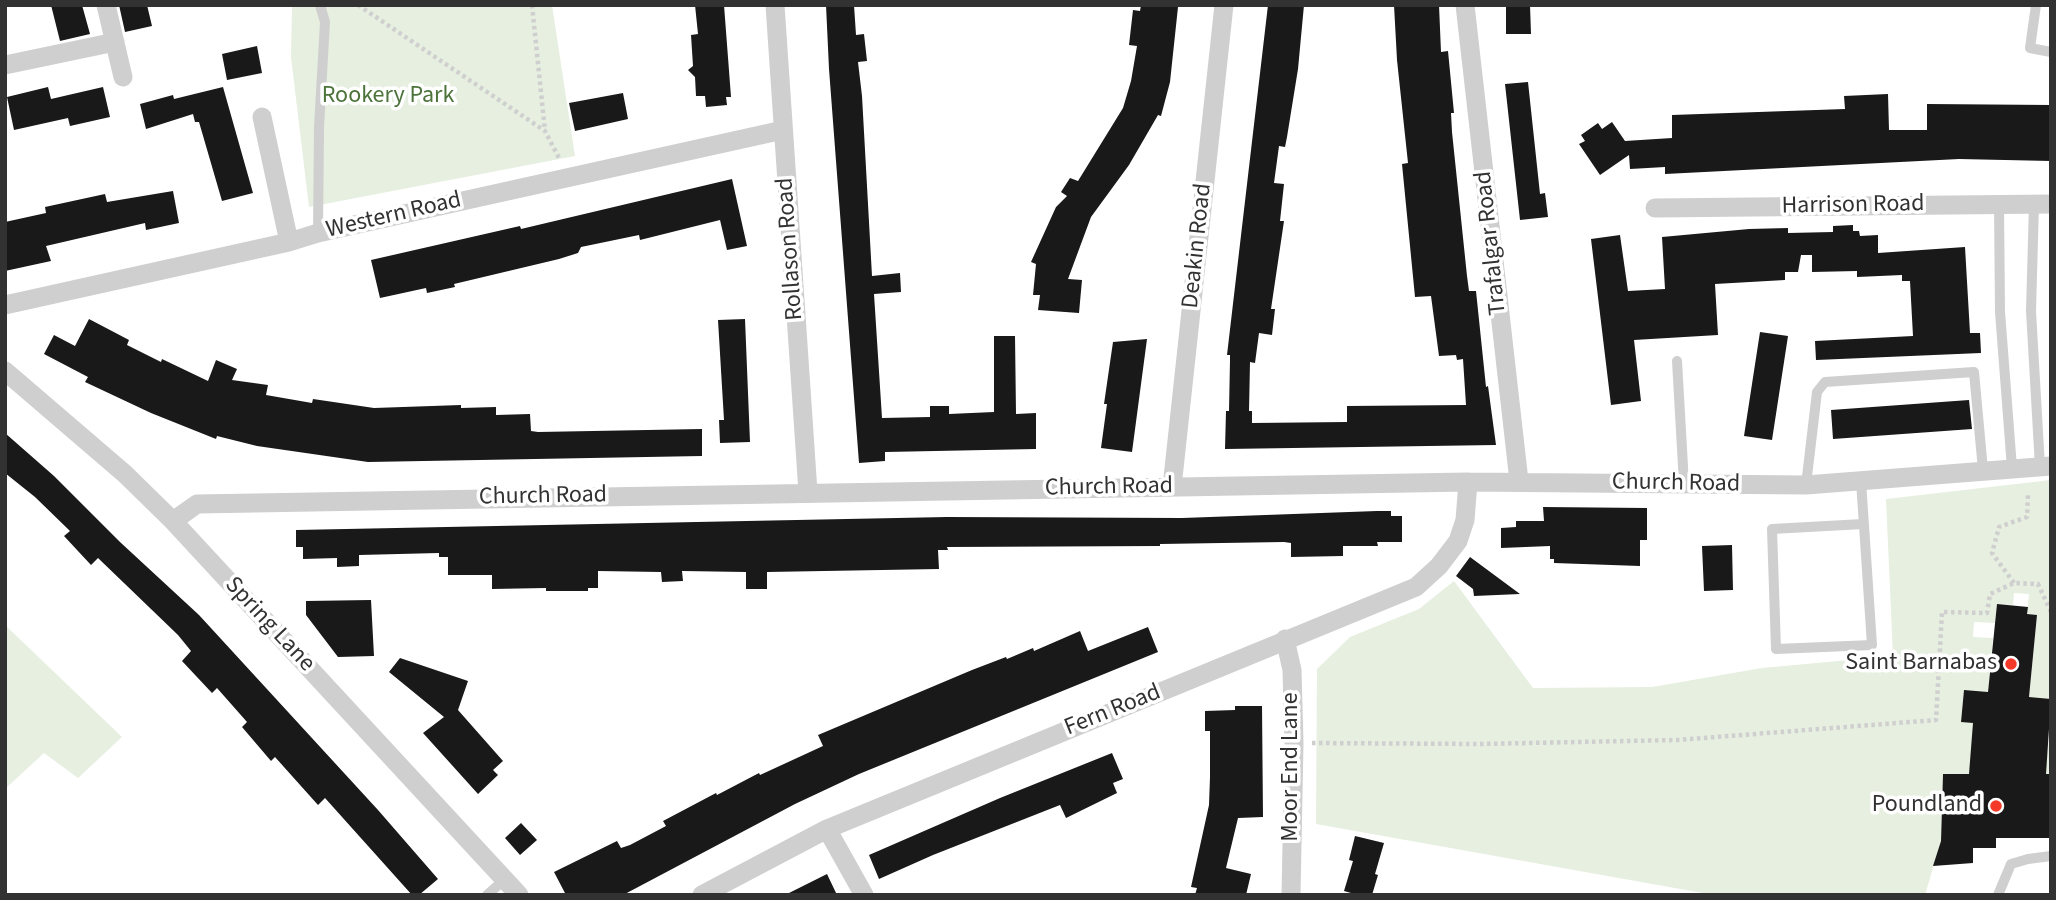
<!DOCTYPE html>
<style>
body{margin:0}
#map{position:relative;width:2056px;height:900px;overflow:hidden;background:#fff;font-family:"Source Sans 3",sans-serif}
canvas{display:block}
.frame{position:absolute;inset:0;border:7px solid #323232;pointer-events:none}
</style>
<div id="map">
<canvas width="2056" height="900"></canvas>
<div class="frame"></div>
</div>
<script>
const ctx = document.querySelector('canvas').getContext('2d');
ctx.lineJoin = 'round';
function paint(path, color) {
  ctx.fillStyle = color;
  ctx.fill(path, 'evenodd');
}
function toPath(rows) {
  const path = new Path2D();
  for (const r of rows) {
    path.moveTo(r[0], r[1]);
    for (let i = 2; i < r.length; i += 2) path.lineTo(r[i], r[i + 1]);
  }
  return path;
}
function trace(path, color, width, dash) {
  ctx.strokeStyle = color;
  ctx.lineWidth = width;
  ctx.lineCap = dash ? 'butt' : 'round';
  ctx.setLineDash(dash || []);
  ctx.stroke(path);
}
function drawText(font, color, halo, rows, align = 'center') {
  ctx.font = font + ' "Source Sans 3",sans-serif';
  ctx.lineWidth = 7;
  ctx.setLineDash([]);
  ctx.textBaseline = 'middle';
  ctx.strokeStyle = halo;
  ctx.fillStyle = color;
  for (const [text, x, y, turn = 0] of rows) {
    ctx.save();
    ctx.translate(x, y);
    ctx.rotate((+turn || 0) * Math.PI / 180);
    ctx.textAlign = isNaN(turn) ? turn : align;
    if (halo) ctx.strokeText(text, 0, 0);
    ctx.fillText(text, 0, 0);
    ctx.restore();
  }
}
paint(toPath([
 [292,5,552,5,575,156,309,207,291,57],
 [2051,480,2051,699,2029,697,2037,616,2027,614,2029,594,2014,593,2013,605,1997,604,1995,623,1974,622,1973,637,1993,638,1988,692,1964,690,1961,721,1973,723,2018,753,2047,756,2051,722,2051,774,1943,774,1941,841,1925,895,1714,895,1316,824,1317,669,1350,637,1419,609,1454,581,1533,688,1652,687,1762,668,1893,656,1886,499],
 [5,625,122,737,78,778,44,753,5,789]
]), '#e6efe0');
paint(toPath([
 [51,5,82,5,90,34,60,41],
 [119,5,147,5,152,26,125,32],
 [695,5,724,5,731,97,726,97,727,105,706,107,705,96,696,96,695,77,688,70,693,66,691,35,698,34],
 [826,5,854,5,856,35,864,34,867,61,858,62,862,96,872,276,900,273,901,292,874,294,882,418,930,417,930,406,949,406,949,414,994,412,994,336,1015,336,1016,414,1036,413,1036,449,885,452,885,461,859,463,829,69],
 [1141,5,1178,7,1170,82,1161,116,1158,115,1129,165,1091,217,1068,279,1082,280,1079,313,1038,310,1040,295,1033,295,1036,264,1031,262,1056,207,1067,196,1061,192,1070,178,1078,181,1123,108,1131,81,1137,46,1129,45,1133,10,1140,11],
 [1268,5,1304,5,1298,69,1287,137,1285,147,1279,146,1274,183,1284,184,1280,221,1284,221,1271,309,1275,309,1272,335,1259,333,1255,363,1250,362,1249,411,1252,411,1252,423,1347,422,1347,406,1466,405,1463,359,1457,360,1456,355,1439,356,1431,296,1415,297,1402,164,1408,163,1397,60,1394,5,1439,5,1441,52,1448,51,1454,113,1451,113,1452,132,1467,276,1469,291,1476,291,1486,387,1488,386,1496,445,1225,449,1226,411,1229,411,1230,360,1230,355,1227,355],
 [1506,5,1530,5,1531,34,1506,34],
 [257,46,262,73,227,80,222,54],
 [1528,82,1540,194,1545,193,1548,217,1520,220,1505,84],
 [48,87,51,99,103,87,110,117,70,126,68,118,14,130,7,97],
 [223,87,253,193,222,201,199,122,195,122,193,114,146,129,140,104,173,95,174,99],
 [623,93,628,119,575,131,569,103],
 [1888,94,1889,130,1927,130,1927,104,2051,105,2051,161,1959,159,1665,174,1665,167,1630,169,1629,155,1600,175,1579,144,1585,141,1581,135,1598,123,1602,129,1612,122,1625,141,1672,138,1672,115,1845,109,1844,96],
 [732,179,747,246,727,250,720,220,640,240,639,235,581,247,578,253,559,259,454,284,455,287,427,293,426,288,380,298,371,260,520,226,521,229],
 [173,191,179,223,146,230,145,223,46,246,51,261,5,271,5,222,46,213,45,207,105,194,107,202],
 [1853,225,1853,231,1859,231,1860,236,1878,235,1878,253,1965,247,1970,333,1980,333,1981,353,1816,360,1815,341,1913,336,1910,281,1902,281,1902,275,1857,277,1857,271,1812,272,1812,255,1801,255,1798,272,1785,272,1785,280,1715,284,1718,335,1634,340,1641,401,1611,405,1591,239,1620,235,1628,291,1665,289,1662,237,1749,229,1788,228,1788,233,1833,232,1833,226],
 [89,319,129,340,127,345,161,362,162,359,208,381,216,360,237,369,232,380,268,385,266,395,312,403,313,399,374,408,461,405,461,408,496,407,496,415,530,414,531,431,538,432,702,429,702,456,368,462,257,446,217,436,216,439,151,413,85,382,88,377,44,354,54,335,75,346],
 [745,319,750,442,720,443,719,420,724,420,718,320],
 [1760,332,1788,336,1772,440,1744,436],
 [1147,339,1132,452,1101,448,1107,404,1104,404,1113,342],
 [1969,400,1972,429,1833,439,1831,410],
 [5,433,54,476,120,542,199,615,378,810,438,879,419,895,412,895,325,798,318,805,275,757,271,761,242,727,247,722,217,688,212,693,182,661,191,651,178,635,98,558,91,565,64,536,70,531,35,497,5,473],
 [1543,507,1647,508,1647,540,1640,540,1640,566,1554,563,1554,559,1550,559,1550,546,1501,548,1501,528,1516,527,1516,521,1544,521],
 [1377,511,1391,511,1391,516,1402,516,1402,542,1377,542,1378,546,1343,546,1343,556,1291,557,1291,543,1284,542,1160,544,1160,546,947,547,948,550,938,550,939,569,767,572,767,589,746,589,746,572,682,571,683,581,662,582,661,572,598,571,598,588,588,588,588,591,546,591,546,588,492,589,492,575,448,575,448,557,439,557,439,553,359,555,359,566,337,567,337,558,303,559,303,547,296,547,296,530,947,517,1182,518],
 [1732,545,1733,590,1704,591,1702,546],
 [1470,557,1520,594,1474,596,1473,589,1456,576],
 [371,600,374,656,338,657,306,615,306,601],
 [1997,604,2028,607,2027,614,2037,615,2029,697,2051,699,2046,774,2051,774,2051,838,1996,838,1996,848,1973,848,1973,863,1933,866,1941,841,1943,774,1969,774,1973,723,1961,722,1964,690,1988,692],
 [1148,627,1158,652,859,774,795,804,623,895,566,895,554,872,617,841,621,848,630,845,666,826,663,821,716,793,717,795,759,773,760,775,823,746,818,735,972,670,1006,657,1007,659,1033,648,1034,651,1080,631,1088,651],
 [400,658,468,681,458,710,503,761,493,770,498,775,478,794,423,733,444,717,389,672],
 [1235,706,1262,706,1263,817,1238,818,1226,868,1251,874,1246,895,1195,895,1197,888,1191,887,1209,805,1210,777,1210,731,1205,731,1205,711,1235,710],
 [1112,753,1123,779,1113,783,1117,793,1066,818,1060,805,933,855,879,879,869,855,1000,798],
 [521,823,537,840,520,855,505,838],
 [1355,836,1384,843,1375,874,1378,875,1372,895,1358,895,1344,891,1353,861,1349,860],
 [827,874,837,895,785,895]
]), '#191919');
trace(toPath([
 [358,5,545,131,560,160],
 [532,5,545,131],
 [2014,583,1992,553,1999,527,2027,517,2028,495],
 [1312,743,1479,744,1677,740,1936,720,1942,612,1987,613,1990,594,2014,583,2038,584,2051,612]
]), '#cfcfcf', 4.5, [3.5, 3.5]);
trace(toPath([
 [2036,5,2030,48,2051,52],
 [1999,204,2000,312,2012,468],
 [2034,204,2031,311,2040,467],
 [318,233,319,127,325,22,320,5],
 [1677,361,1684,484],
 [1861,481,1872,645,1776,649,1772,529,1863,524],
 [1806,485,1817,392,1825,382,1974,372,1983,470],
 [487,895,504,880],
 [1998,895,2011,864,2028,859,2051,856]
]), '#cfcfcf', 10);
trace(toPath([
 [106,5,123,77],
 [775,5,808,492],
 [1465,5,1519,481],
 [5,65,115,42],
 [262,117,289,242],
 [1655,208,2051,204],
 [5,305,289,242,318,233,783,130],
 [5,371,125,474,173,521,519,895],
 [1172,487,1224,5],
 [173,521,197,504,1468,482,1806,485,2051,466],
 [1285,639,1292,670,1294,743,1291,895],
 [827,829,864,895],
 [702,895,827,829,1416,587,1439,566,1458,541,1465,520,1468,482]
]), '#cfcfcf', 19);
for (const [x, y, r, color] of [
 [2011,664,7,"#f43929"],
 [1996,806,7,"#f43929"]
]) {
  const dot = new Path2D();
  dot.arc(x, y, r, 0, 2 * Math.PI);
  ctx.fillStyle = color;
  ctx.fill(dot);
  trace(dot, '#fff', 2.5);
}
drawText('24px', '#4c733a', '#fff', [
 ["Rookery Park",388,97]
]);
drawText('24px', '#323232', '#fff', [
 ["Harrison Road",1853,206,-1],
 ["Western Road",394,216,-13],
 ["Trafalgar Road",1492,243,-96],
 ["Deakin Road",1198,246,-84],
 ["Rollason Road",791,249,-94],
 ["Church Road",1676,484,1],
 ["Church Road",1109,488,-1],
 ["Church Road",543,497,-1],
 ["Spring Lane",269,625,47],
 ["Fern Road",1113,711,-22],
 ["Moor End Lane",1292,767,-90]
]);
drawText('24px', '#323232', '#fff', [
 ["Saint Barnabas",1997,664],
 ["Poundland",1982,806]
], 'right');
</script>
